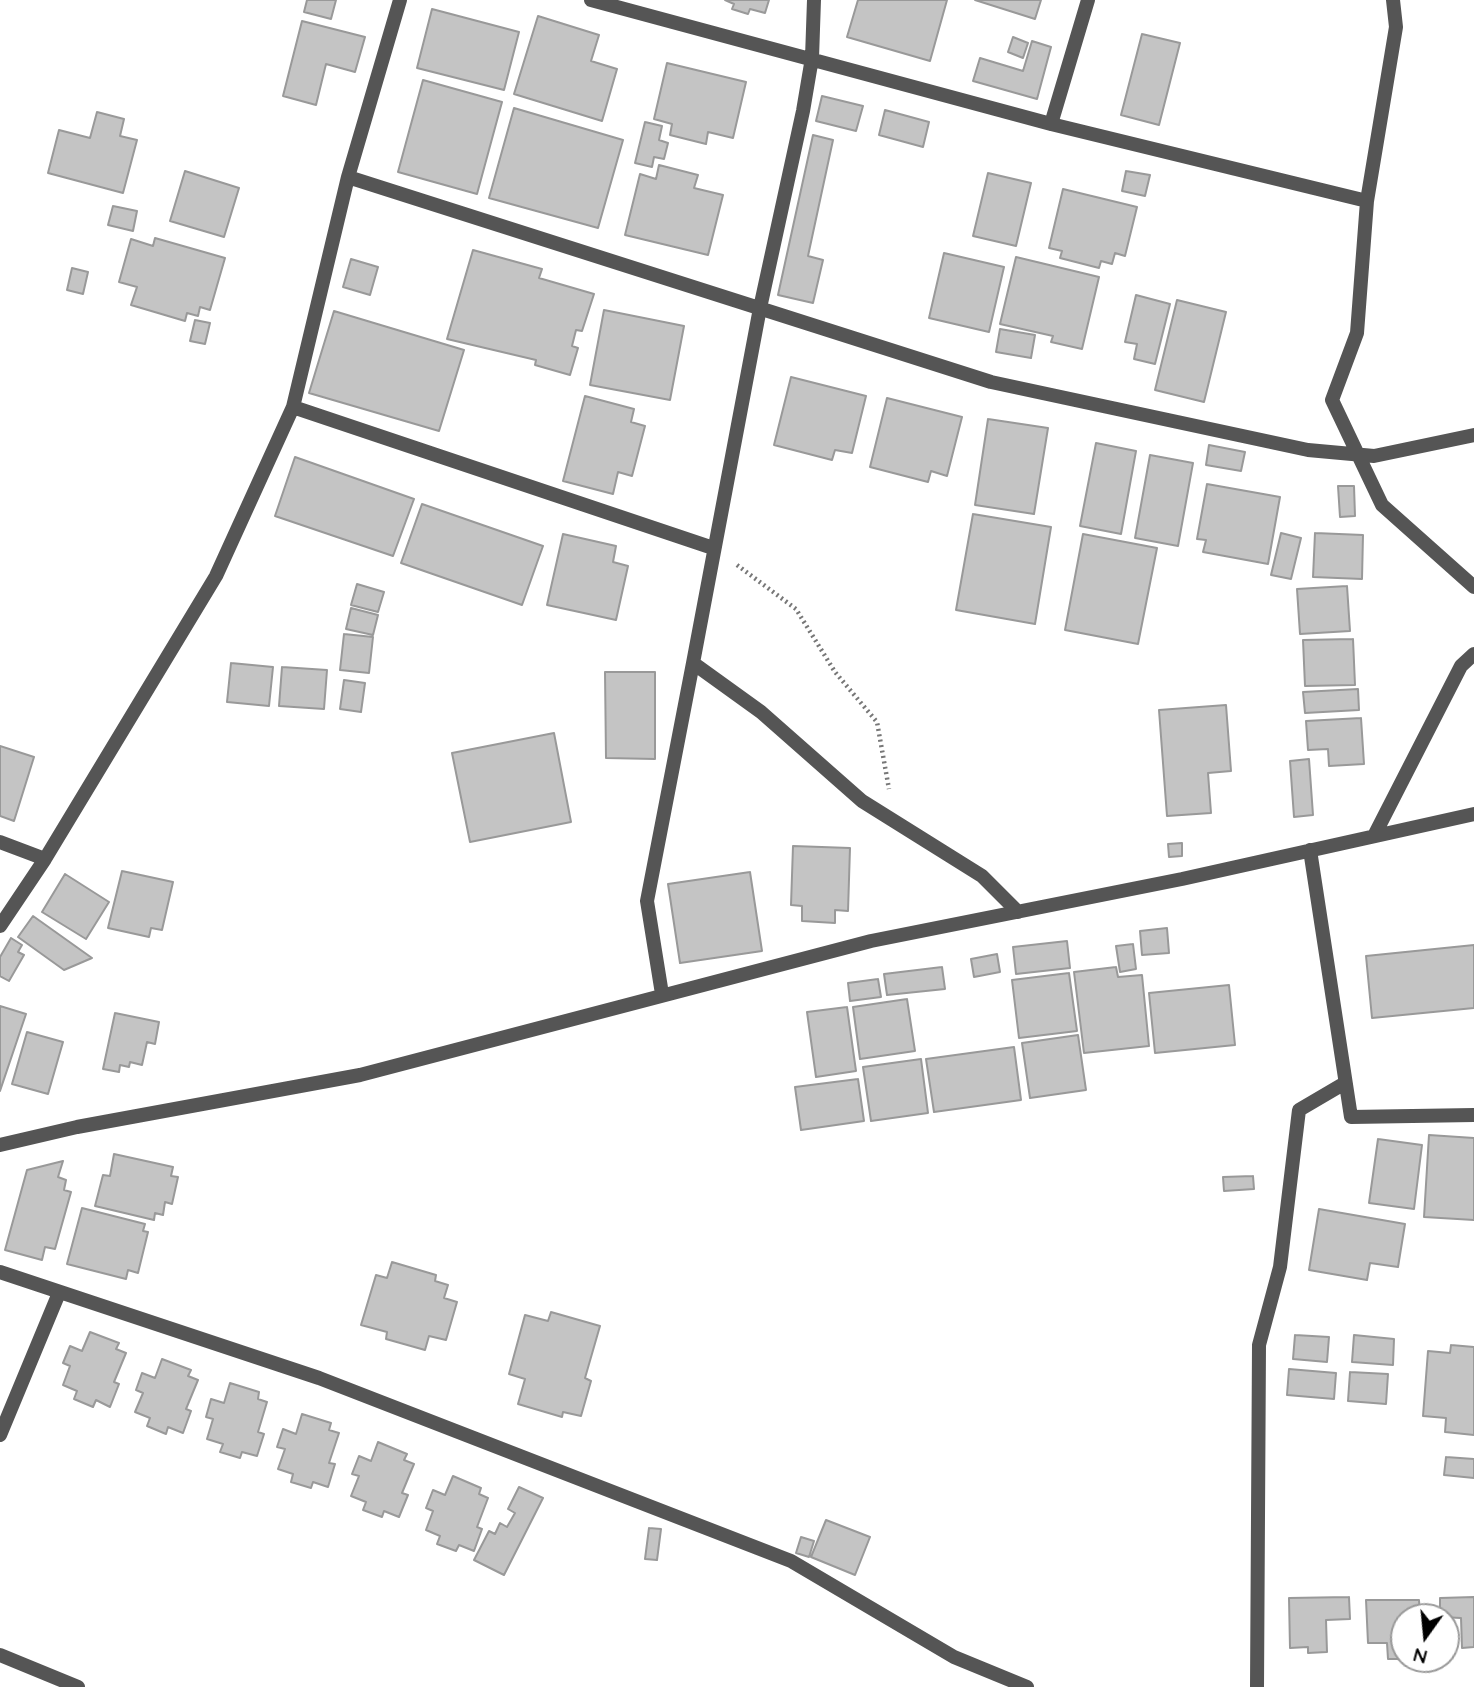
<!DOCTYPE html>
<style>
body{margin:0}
#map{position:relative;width:1474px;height:1687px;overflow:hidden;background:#fff;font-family:Quicksand,sans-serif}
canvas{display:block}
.north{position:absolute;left:1390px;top:1603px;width:70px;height:70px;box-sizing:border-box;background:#fff;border:2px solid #999;border-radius:50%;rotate:195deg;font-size:19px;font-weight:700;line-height:28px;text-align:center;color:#000}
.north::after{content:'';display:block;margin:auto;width:24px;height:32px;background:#000;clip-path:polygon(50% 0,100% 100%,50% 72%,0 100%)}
</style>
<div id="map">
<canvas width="1474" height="1687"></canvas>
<div class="north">N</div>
</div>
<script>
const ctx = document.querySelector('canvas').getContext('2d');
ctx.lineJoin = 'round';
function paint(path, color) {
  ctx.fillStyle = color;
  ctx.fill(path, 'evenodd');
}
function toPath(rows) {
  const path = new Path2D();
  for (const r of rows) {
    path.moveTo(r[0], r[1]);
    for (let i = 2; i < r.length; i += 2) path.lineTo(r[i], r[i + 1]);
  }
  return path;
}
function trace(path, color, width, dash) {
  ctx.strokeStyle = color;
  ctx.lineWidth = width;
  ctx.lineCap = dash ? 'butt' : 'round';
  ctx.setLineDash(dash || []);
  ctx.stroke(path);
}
const building = toPath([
 [307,0,336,0,331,19,304,12,307,0],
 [725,0,769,0,765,13,750,9,748,14,732,9,734,4,725,0],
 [858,0,947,0,930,61,847,37,858,0],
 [975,0,1041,0,1035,19,975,0],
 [432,9,519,32,504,90,417,68,432,9],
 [538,16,599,35,591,61,617,69,602,121,514,94,538,16],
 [302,21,365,37,355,72,326,64,316,105,283,96,302,21],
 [1142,34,1180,43,1159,125,1121,115,1142,34],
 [1013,37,1028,43,1023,58,1008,52,1013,37],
 [1032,41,1051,47,1037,99,973,81,980,58,1023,71,1032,41],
 [667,63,746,82,733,138,708,132,706,144,670,135,672,124,654,119,667,63],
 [423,80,502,102,477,194,398,172,423,80],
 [822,96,863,106,856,131,816,121,822,96],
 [514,108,623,140,598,228,489,198,514,108],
 [885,110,929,122,923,147,879,135,885,110],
 [97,112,124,119,120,136,137,140,123,193,48,173,59,130,90,138,97,112],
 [645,122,662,126,659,140,668,143,664,159,654,157,652,167,635,163,645,122],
 [813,135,833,140,808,256,823,260,813,303,778,295,813,135],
 [659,165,698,175,694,188,723,195,708,255,625,235,640,174,656,179,659,165],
 [185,171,239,188,224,237,170,221,185,171],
 [1126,171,1150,175,1145,196,1122,191,1126,171],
 [988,173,1031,183,1016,246,973,236,988,173],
 [1063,189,1137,207,1125,256,1115,253,1112,264,1101,261,1099,268,1060,258,1062,251,1049,248,1063,189],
 [113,206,137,211,133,231,108,225,113,206],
 [155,238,225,258,210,310,200,307,198,316,187,313,185,321,131,305,137,287,119,282,131,239,153,246,155,238],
 [473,250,542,269,539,278,594,294,582,331,576,330,572,346,578,348,570,375,535,365,536,360,447,339,473,250],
 [944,253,1004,267,989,332,929,318,944,253],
 [1016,257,1099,277,1082,349,1051,342,1053,336,1000,324,1016,257],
 [351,259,378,267,370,295,343,287,351,259],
 [72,268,88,272,83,294,67,290,72,268],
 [1136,295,1170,304,1155,364,1134,359,1137,344,1125,342,1136,295],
 [1177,300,1226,312,1204,402,1155,390,1177,300],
 [604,310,684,326,670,400,590,385,604,310],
 [334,311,464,350,439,431,309,393,334,311],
 [195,320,210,323,205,344,190,341,195,320],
 [1000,329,1035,335,1031,358,996,352,1000,329],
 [791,377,866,396,852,453,835,450,832,460,774,445,791,377],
 [585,396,634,409,631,422,645,426,632,476,618,472,613,494,563,481,585,396],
 [887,398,962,417,947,476,931,471,928,482,870,467,887,398],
 [988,419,1048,428,1034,514,975,505,988,419],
 [1096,443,1136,451,1121,534,1080,526,1096,443],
 [1209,445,1245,452,1241,471,1206,465,1209,445],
 [1150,455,1193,463,1178,546,1135,538,1150,455],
 [295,457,414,499,393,556,275,516,295,457],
 [1207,484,1280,497,1268,564,1203,552,1206,540,1197,539,1207,484],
 [1338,486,1354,486,1355,516,1340,517,1338,486],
 [422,504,543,546,522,605,401,563,422,504],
 [973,514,1051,527,1035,624,956,610,973,514],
 [1281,533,1301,538,1291,579,1271,575,1281,533],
 [1315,533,1363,535,1362,579,1313,577,1315,533],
 [563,534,616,546,613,562,628,566,616,620,547,605,563,534],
 [1083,534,1157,548,1138,644,1065,630,1083,534],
 [357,584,384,592,378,612,351,605,357,584],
 [1347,586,1350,631,1300,634,1297,589,1347,586],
 [351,608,378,615,373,635,346,629,351,608],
 [344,634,373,637,369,673,340,670,344,634],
 [1353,639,1355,685,1305,686,1303,640,1353,639],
 [231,663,273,667,269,706,227,702,231,663],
 [282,667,327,670,324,709,279,706,282,667],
 [605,672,655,672,655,759,606,758,605,672],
 [344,680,365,683,361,712,340,709,344,680],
 [1358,689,1359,710,1305,713,1303,692,1358,689],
 [1226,705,1231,771,1208,773,1211,813,1167,816,1159,710,1226,705],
 [1361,718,1364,764,1329,766,1328,749,1308,750,1306,721,1361,718],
 [554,733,571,822,470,842,452,753,554,733],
 [0,746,34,757,14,821,0,816,0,746],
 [1309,759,1313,815,1294,817,1290,761,1309,759],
 [1182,843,1182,856,1169,857,1168,844,1182,843],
 [793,846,850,848,848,911,835,910,835,923,802,921,802,906,791,905,793,846],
 [122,871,173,882,162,930,151,928,149,937,108,928,122,871],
 [750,872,762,951,680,963,668,884,750,872],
 [65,874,109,902,86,939,42,912,65,874],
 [33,916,92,958,64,970,18,937,33,916],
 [1167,928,1169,953,1142,955,1140,931,1167,928],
 [11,938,22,945,18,952,24,955,9,981,0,976,0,957,11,938],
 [1067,941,1070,968,1016,974,1013,947,1067,941],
 [1133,944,1136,969,1120,972,1116,946,1133,944],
 [1474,945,1474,1008,1372,1018,1366,956,1474,945],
 [997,954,1000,972,974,977,971,959,997,954],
 [942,967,945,989,887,995,884,974,942,967],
 [1116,967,1118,977,1142,975,1149,1046,1084,1053,1074,972,1116,967],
 [1069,973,1077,1031,1019,1038,1012,980,1069,973],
 [878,979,881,997,850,1001,848,983,878,979],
 [1229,985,1235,1045,1155,1053,1149,993,1229,985],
 [907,999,915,1051,860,1059,853,1007,907,999],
 [0,1006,26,1014,0,1091,0,1006],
 [847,1007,856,1071,816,1077,807,1012,847,1007],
 [115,1013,159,1022,155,1044,147,1042,142,1065,130,1062,129,1067,120,1065,119,1072,103,1069,115,1013],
 [27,1032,63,1042,48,1094,12,1084,27,1032],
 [1078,1035,1086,1090,1030,1098,1022,1043,1078,1035],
 [1014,1047,1021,1100,934,1112,926,1059,1014,1047],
 [921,1059,928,1113,871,1121,863,1067,921,1059],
 [858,1079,864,1121,801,1130,795,1087,858,1079],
 [1429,1135,1474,1138,1474,1220,1424,1217,1429,1135],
 [1378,1139,1422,1145,1414,1209,1369,1203,1378,1139],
 [114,1154,173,1167,171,1176,178,1177,172,1204,165,1202,163,1215,155,1213,154,1220,95,1206,103,1175,110,1176,114,1154],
 [63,1161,58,1177,66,1180,64,1190,71,1192,55,1249,45,1247,42,1260,5,1250,27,1170,63,1161],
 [1253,1176,1254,1189,1224,1191,1223,1177,1253,1176],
 [82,1208,145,1224,143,1231,148,1232,138,1273,128,1270,126,1279,67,1264,82,1208],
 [1319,1209,1405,1224,1398,1267,1370,1263,1367,1280,1309,1270,1319,1209],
 [392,1262,436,1275,435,1281,448,1285,444,1298,457,1302,446,1340,429,1336,425,1350,386,1339,387,1332,361,1325,376,1275,387,1278,392,1262],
 [551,1312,600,1326,585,1378,591,1381,581,1416,563,1412,562,1417,518,1404,525,1379,509,1374,525,1315,548,1321,551,1312],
 [90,1332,119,1343,116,1349,126,1353,114,1382,119,1384,110,1407,96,1400,93,1407,74,1399,77,1391,63,1385,70,1366,63,1363,70,1346,82,1351,90,1332],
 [1295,1335,1329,1337,1327,1362,1293,1359,1295,1335],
 [1354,1335,1394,1339,1393,1365,1352,1362,1354,1335],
 [1451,1345,1474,1347,1474,1435,1445,1432,1446,1418,1423,1416,1428,1351,1450,1353,1451,1345],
 [162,1359,191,1370,188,1376,198,1380,186,1409,191,1411,183,1433,168,1427,166,1434,147,1426,150,1418,135,1412,143,1393,136,1390,142,1373,155,1378,162,1359],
 [1289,1369,1336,1373,1334,1399,1287,1395,1289,1369],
 [1350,1372,1388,1374,1386,1404,1348,1401,1350,1372],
 [230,1383,259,1392,258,1399,267,1402,258,1432,264,1434,257,1456,242,1452,240,1458,220,1452,223,1444,207,1439,213,1419,206,1417,211,1399,224,1403,230,1383],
 [302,1414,331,1423,329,1430,339,1433,329,1463,335,1464,328,1487,313,1482,311,1488,291,1482,293,1474,278,1469,285,1449,277,1447,283,1429,296,1434,302,1414],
 [378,1442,407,1454,404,1460,414,1464,402,1493,408,1495,399,1517,384,1511,382,1517,363,1510,366,1502,351,1496,359,1476,352,1474,359,1456,371,1461,378,1442],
 [1446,1457,1474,1459,1474,1478,1444,1475,1446,1457],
 [453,1476,481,1488,479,1494,488,1498,477,1527,482,1529,474,1551,459,1545,456,1551,437,1544,440,1536,426,1530,433,1511,426,1508,433,1490,445,1495,453,1476],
 [519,1487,543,1498,504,1575,474,1560,489,1531,495,1534,500,1523,507,1527,515,1513,508,1509,519,1487],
 [826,1520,870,1537,855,1575,811,1557,826,1520],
 [649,1528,661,1529,657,1560,645,1559,649,1528],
 [801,1537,814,1541,809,1557,796,1553,801,1537],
 [1349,1597,1350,1619,1326,1620,1327,1652,1308,1653,1308,1647,1290,1648,1289,1598,1349,1597],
 [1474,1597,1474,1647,1462,1648,1461,1618,1440,1617,1440,1598,1474,1597],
 [1366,1600,1419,1600,1420,1617,1404,1617,1404,1659,1407,1659,1388,1659,1387,1643,1368,1643,1366,1600]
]);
paint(building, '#c4c4c4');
trace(building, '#999', 2);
trace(toPath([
 [737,565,796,609,835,672,877,722,889,789]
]), '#777', 4.5, [2, 3.5]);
trace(toPath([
 [591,0,1051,124,1367,201],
 [814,0,812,58,803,111,760,308,693,663,761,712,862,801,982,876,1018,912],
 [1393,0,1396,27,1367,201,1357,333,1332,400,1382,505,1474,587],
 [1051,124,1088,0],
 [348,177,991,382,1308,450,1374,456,1474,435],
 [293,407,713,548],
 [1374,836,1461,666,1474,654],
 [0,842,45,859],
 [1310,850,1351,1117,1474,1115],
 [0,926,45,859,216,576,293,407,348,177,400,0],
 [662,994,647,901,693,663],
 [0,1145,77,1127,360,1075,871,941,1182,879,1474,814],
 [0,1272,319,1378,791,1561,954,1657,1027,1687],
 [0,1435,59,1293],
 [0,1655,78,1687],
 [1257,1687,1259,1345,1280,1267,1299,1110,1345,1083]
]), '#555', 14);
</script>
